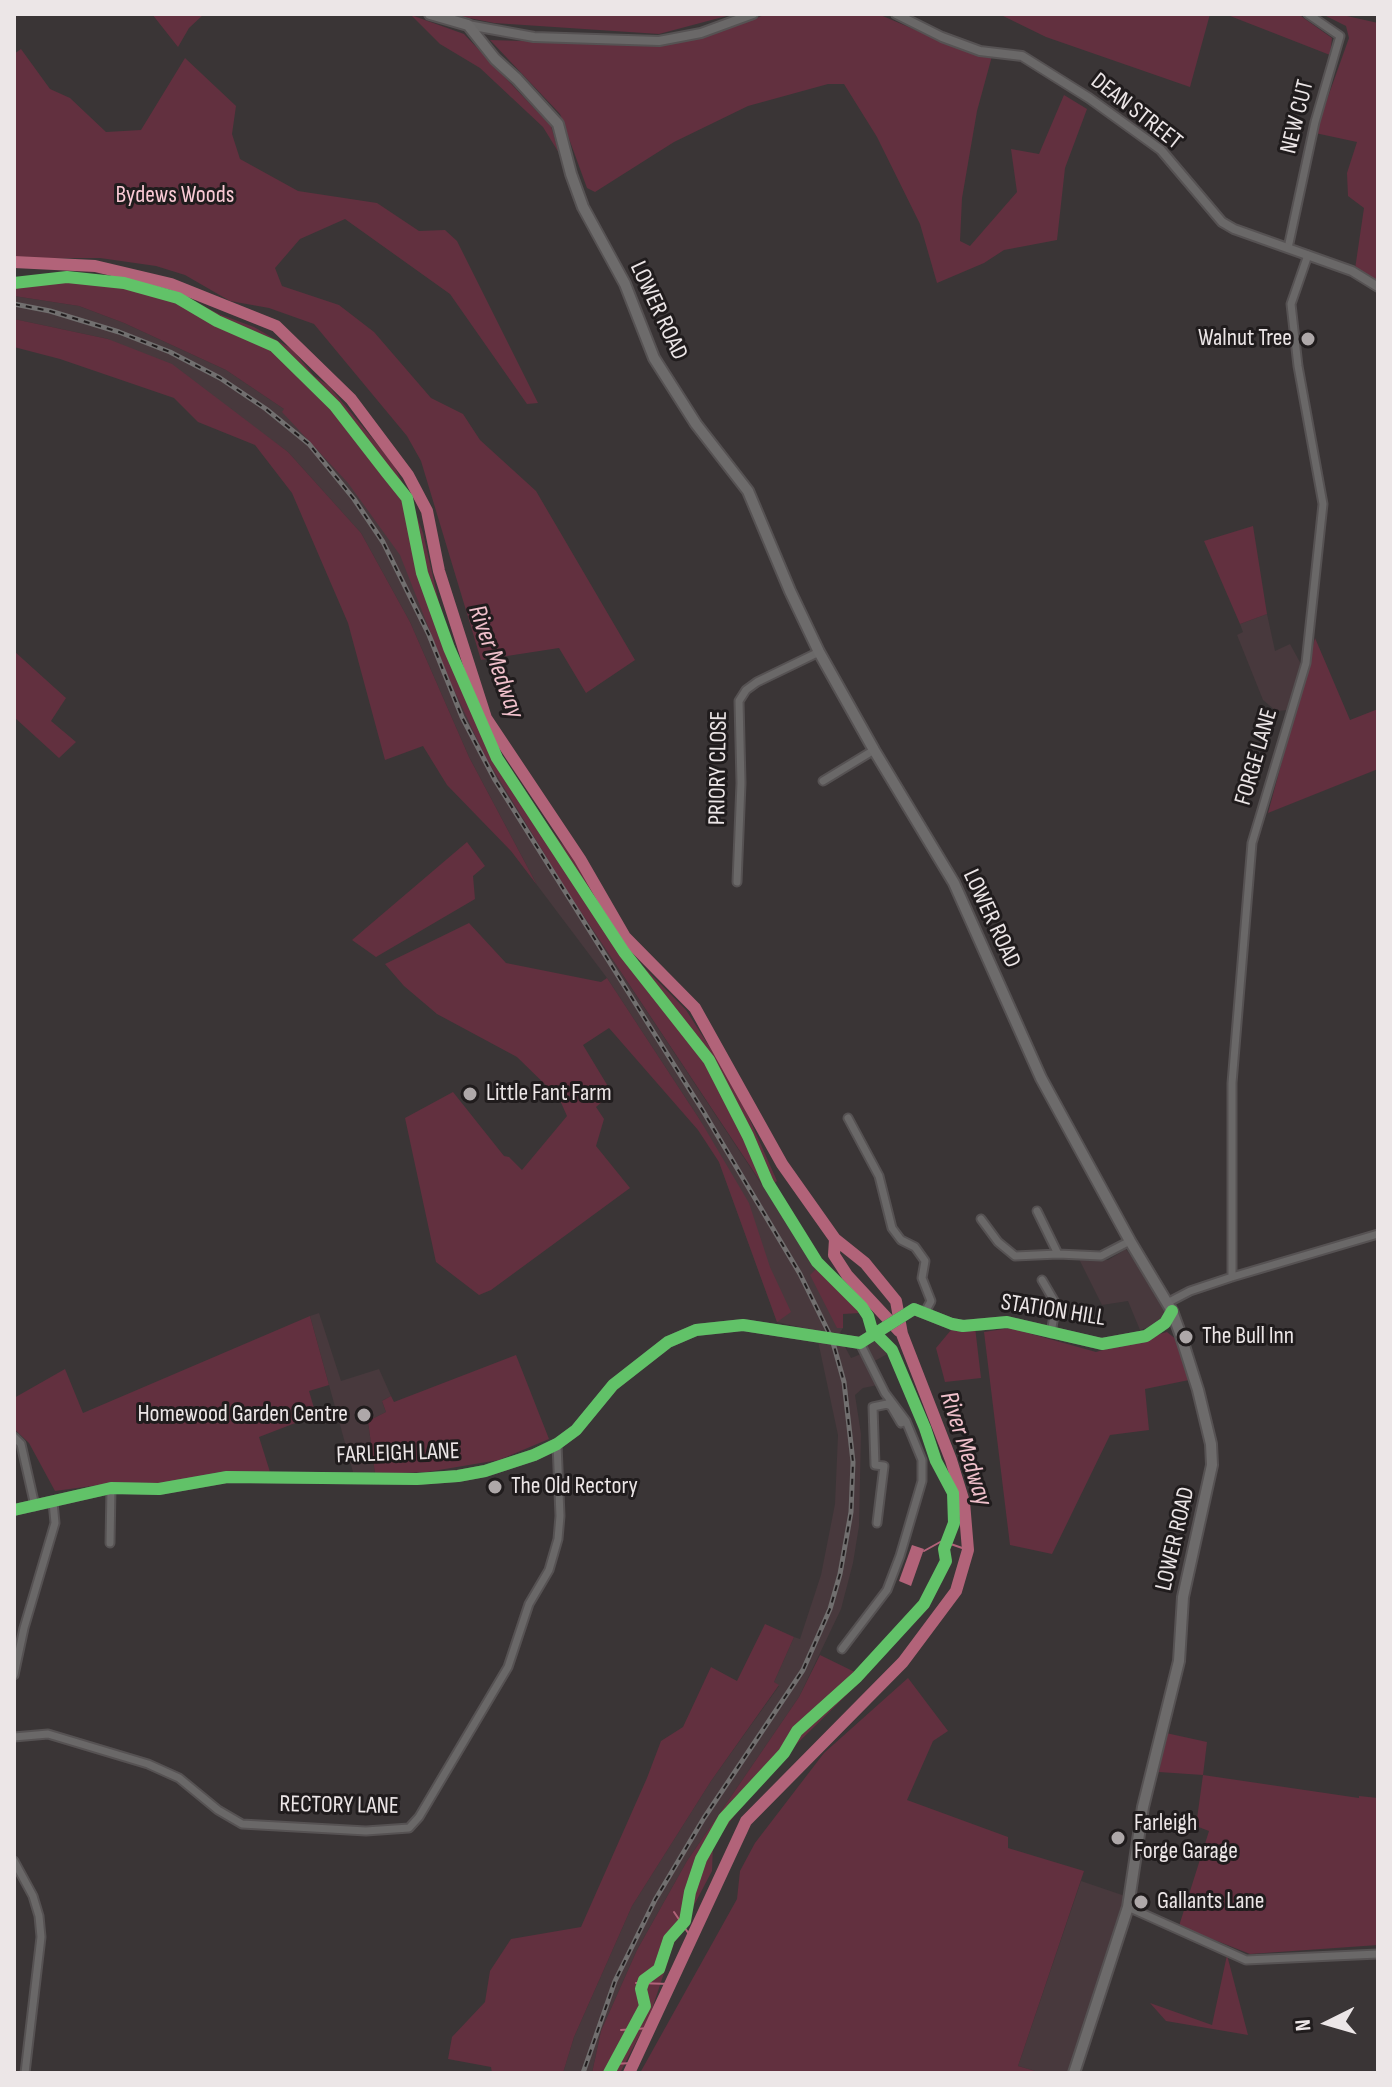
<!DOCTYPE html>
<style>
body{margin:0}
#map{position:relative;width:1392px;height:2087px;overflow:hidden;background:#3a3536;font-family:"Sofia Sans Condensed",sans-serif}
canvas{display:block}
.frame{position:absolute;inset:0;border:16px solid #ece6e7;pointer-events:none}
.north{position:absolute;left:1288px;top:1983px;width:80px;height:80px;-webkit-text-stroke:6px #201c1d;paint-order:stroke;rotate:265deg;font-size:22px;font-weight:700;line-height:32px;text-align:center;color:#ece6e7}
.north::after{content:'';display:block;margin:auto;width:28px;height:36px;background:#ece6e7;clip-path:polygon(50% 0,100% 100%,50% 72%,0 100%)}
</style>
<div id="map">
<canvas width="1392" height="2087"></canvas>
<div class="frame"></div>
<div class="north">N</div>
</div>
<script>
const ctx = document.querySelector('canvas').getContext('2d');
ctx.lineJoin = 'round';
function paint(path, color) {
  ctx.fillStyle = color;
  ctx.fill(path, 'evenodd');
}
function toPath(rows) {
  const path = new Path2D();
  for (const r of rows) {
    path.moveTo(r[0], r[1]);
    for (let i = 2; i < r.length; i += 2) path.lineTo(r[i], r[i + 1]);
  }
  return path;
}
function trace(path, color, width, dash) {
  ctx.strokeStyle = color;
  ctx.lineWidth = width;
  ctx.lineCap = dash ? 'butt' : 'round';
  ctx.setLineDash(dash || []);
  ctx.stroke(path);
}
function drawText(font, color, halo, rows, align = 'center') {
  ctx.font = font + ' "Sofia Sans Condensed",sans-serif';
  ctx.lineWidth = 6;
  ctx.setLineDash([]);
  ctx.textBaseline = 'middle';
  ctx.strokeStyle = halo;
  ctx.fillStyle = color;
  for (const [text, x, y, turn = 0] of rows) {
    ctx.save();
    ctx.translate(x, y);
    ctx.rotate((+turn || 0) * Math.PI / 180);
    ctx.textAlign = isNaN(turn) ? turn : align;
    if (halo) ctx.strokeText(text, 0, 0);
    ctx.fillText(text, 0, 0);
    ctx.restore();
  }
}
paint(toPath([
 [14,296,79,306,124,323,226,370,284,409,341,460,412,556,486,758,569,894,817,1268,842,1314,843,1328,838,1336,777,1322,719,1162,700,1120,607,978,537,885,469,757,410,622,361,533,288,452,243,419,108,339,14,319],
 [1267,614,1275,651,1290,644,1302,666,1289,710,1276,711,1263,700,1237,635,1243,632,1240,624],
 [1126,1249,1163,1301,1168,1314,1156,1325,1140,1330,1128,1301,1102,1305,1079,1259,1108,1260],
 [319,1313,341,1381,379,1369,391,1396,382,1401,386,1412,368,1421,375,1474,353,1472,310,1316],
 [876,1335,891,1352,869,1364,878,1385,863,1388,855,1395,861,1434,859,1526,853,1563,841,1609,799,1697,687,1861,637,1950,601,2031,592,2073,563,2073,574,2037,632,1906,711,1781,779,1686,774,1682,794,1637,800,1639,821,1575,835,1504,838,1435,818,1341,844,1345,851,1358,861,1354,865,1344],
 [1081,1881,1125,1896,1069,2073,1042,2073,1018,2066]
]), '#48393d');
paint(toPath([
 [152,14,204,14,189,28,178,47],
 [449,14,734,14,659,34,494,23],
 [767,14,878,14,970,53,992,56,977,111,962,198,960,241,970,246,1017,192,1011,149,1039,154,1064,95,1087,109,1065,168,1057,240,1004,250,984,263,937,283,920,224,877,137,844,84,828,84,748,106,674,142,595,192,587,188,560,114,490,40,653,45,702,38],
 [999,14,1210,14,1190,87,1046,37],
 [1225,14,1298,14,1332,38,1330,55],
 [1322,14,1338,14,1378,23,1378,284,1355,269,1364,208,1348,196,1347,173,1357,142,1315,133,1349,38,1346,26],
 [411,15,464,34,551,126,559,153,543,127,480,68,440,44],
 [21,49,50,89,70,98,106,132,141,130,185,58,236,106,232,134,240,159,298,191,377,203,419,231,445,230,457,241,538,403,527,404,450,294,345,219,300,239,275,268,282,286,339,305,374,332,431,398,463,414,480,440,536,491,635,660,586,693,559,648,481,660,421,461,407,436,314,324,269,308,230,301,185,275,156,266,100,258,14,258,14,54],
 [68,275,136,281,183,295,219,314,254,327,292,349,314,376,328,385,393,463,412,503,423,533,443,620,464,679,498,754,524,794,561,843,575,856,613,929,626,949,686,1010,718,1060,742,1102,777,1181,766,1190,569,894,486,758,448,677,400,555,348,483,282,412,284,409,226,370,124,323,79,306,14,296,14,280],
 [14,319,108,339,172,364,288,452,361,533,410,622,469,757,537,885,511,851,447,785,423,746,385,760,348,623,292,493,255,445,198,422,174,398,60,359,14,347],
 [1253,526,1267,614,1240,624,1204,541],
 [1315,638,1350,720,1378,709,1378,769,1268,813],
 [14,651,66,698,51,721,76,742,59,758,14,717],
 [467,842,485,866,473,876,475,899,376,957,352,940],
 [469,923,506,963,601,982,607,978,700,1120,749,1203,770,1267,791,1312,777,1322,719,1162,698,1130,609,1028,583,1045,612,1093,596,1107,604,1119,596,1146,630,1188,491,1290,479,1295,436,1262,405,1118,453,1092,504,1156,509,1157,522,1170,567,1116,559,1098,517,1057,437,1014,404,986,385,964],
 [817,1268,847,1295,860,1313,843,1314,843,1328,837,1328,810,1275],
 [310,1316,329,1385,309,1391,316,1415,259,1437,270,1472,220,1472,163,1483,114,1483,55,1491,29,1443,14,1429,14,1398,65,1369,83,1413],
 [975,1327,981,1378,945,1382,936,1348,951,1330],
 [1010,1328,1096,1352,1167,1332,1177,1340,1189,1380,1145,1389,1149,1430,1110,1435,1052,1554,1010,1545,984,1332],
 [516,1355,549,1439,499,1460,427,1472,375,1474,368,1421,386,1412,382,1401,391,1396,394,1402],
 [765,1624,794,1637,774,1682,779,1685,711,1781,632,1906,574,2037,563,2073,492,2073,491,2067,448,2059,452,2037,485,2002,490,1971,511,1939,581,1927,647,1778,661,1741,683,1727,711,1667,737,1681],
 [820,1655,865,1677,766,1774,713,1844,712,1871,674,1943,650,2015,620,2073,592,2073,601,2031,637,1950,687,1861,799,1697],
 [908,1678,948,1731,933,1741,907,1800,1008,1837,1008,1848,1084,1871,1018,2066,1042,2073,640,2073,737,1899,740,1871,755,1843,824,1753],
 [1166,1733,1207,1742,1203,1775,1359,1798,1359,1796,1378,1798,1378,1945,1250,1954,1179,1926,1209,1831,1196,1826,1203,1775,1159,1772],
 [1227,1955,1248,2035,1166,2021,1150,2003,1212,2025]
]), '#62303f');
paint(toPath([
 [912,1545,924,1549,911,1586,899,1581]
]), '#b26379');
trace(toPath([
 [924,1551,942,1541,968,1550],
 [674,1912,693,1940],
 [636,1983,670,1984],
 [621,2030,650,2028],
 [612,2064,633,2063]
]), '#b26379', 2);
trace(toPath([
 [14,262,95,266,171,284,276,326,351,399,408,475,427,511,439,571,486,718,580,859,625,937,695,1008,782,1164,835,1239,865,1263,896,1301,902,1334,951,1460,964,1502,968,1550,956,1591,903,1662,746,1821,629,2073],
 [835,1239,834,1255,847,1275,899,1331]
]), '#b26379', 12);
const minor = toPath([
 [1288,248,1315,122,1340,36,1308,14],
 [823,781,874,750],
 [737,882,741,783,739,701,746,690,757,682,819,652],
 [848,1118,879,1176,892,1228,901,1240,915,1247,925,1261,922,1278,931,1301,925,1312],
 [1037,1211,1058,1254,1101,1256,1130,1241],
 [981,1219,998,1242,1015,1256,1058,1254],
 [1232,1277,1232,1083,1252,843,1306,663,1323,504,1298,366,1291,304,1308,255],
 [1042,1280,1056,1304,1051,1333],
 [1167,1303,1190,1291,1232,1277,1378,1234],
 [14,1437,21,1444,35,1506],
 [877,1523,884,1466,875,1465,873,1407,887,1404,891,1406,901,1423,906,1421],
 [110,1543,111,1488],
 [842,1649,887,1590,900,1556,922,1481,922,1460,906,1421,885,1393,860,1343],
 [14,1675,24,1628,55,1523,53,1502],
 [14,1737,48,1734,148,1764,179,1778,218,1810,242,1824,366,1831,409,1828,419,1817,508,1667,529,1604,549,1570,558,1539,560,1516,557,1444],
 [14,1861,33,1896,39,1916,41,1937,25,2073],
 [1128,1907,1246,1960,1378,1954]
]);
const tertiary = toPath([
 [896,14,942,37,980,51,1022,56,1089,98,1161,150,1222,222,1234,229,1352,271,1378,287],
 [468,25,534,37,659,41,701,33,753,14],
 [14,1510,111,1488,159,1489,227,1477,417,1479,458,1476,485,1471,534,1455,557,1444,576,1430,613,1385,668,1342,696,1330,743,1325,860,1343,914,1309,952,1324,963,1326,1007,1322,1102,1344,1146,1336,1165,1323,1172,1311]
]);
const secondary = toPath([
 [430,14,468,25,495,59,517,79,558,124,571,174,583,207,625,284,654,358,696,424,748,491,790,591,819,652,874,750,954,883,1041,1078,1130,1241,1172,1311,1180,1333,1198,1390,1211,1444,1212,1465,1183,1597,1179,1661,1143,1807,1128,1907,1074,2073]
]);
trace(minor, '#565253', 11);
trace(tertiary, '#565253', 12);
trace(secondary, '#565253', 14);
trace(minor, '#6a6868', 7);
trace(tertiary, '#6a6868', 8);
trace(secondary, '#6d6b6b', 10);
const rail = toPath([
 [14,304,50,311,119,332,170,352,220,378,266,409,309,444,354,499,383,542,429,635,462,717,495,780,703,1111,800,1274,832,1339,844,1382,853,1462,851,1512,840,1574,830,1609,803,1670,704,1818,655,1900,615,1981,583,2073]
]);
trace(rail, '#716f6f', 5);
trace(rail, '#201c1d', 2, [6]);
trace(toPath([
 [14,283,67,277,124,283,178,298,217,321,274,346,335,406,387,473,407,498,422,573,449,648,497,758,624,952,709,1060,748,1136,768,1183,817,1262,862,1307,868,1316,872,1330,892,1350,925,1428,936,1461,953,1493,954,1523,944,1549,946,1561,924,1604,857,1677,797,1731,784,1753,724,1818,701,1859,690,1892,685,1921,669,1939,659,1969,644,1980,641,1989,645,2006,609,2073],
 [14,1510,111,1488,159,1489,227,1477,417,1479,458,1476,485,1471,534,1455,557,1444,576,1430,613,1385,668,1342,696,1330,743,1325,860,1343,914,1309,952,1324,963,1326,1007,1322,1102,1344,1146,1336,1165,1323,1172,1311]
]), '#61c268', 12);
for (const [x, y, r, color] of [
 [1308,339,8,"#aea8a9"],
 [470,1094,8,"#aea8a9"],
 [1186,1337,8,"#aea8a9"],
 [364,1415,8,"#aea8a9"],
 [495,1487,8,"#aea8a9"],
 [1118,1838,8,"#aea8a9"],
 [1141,1902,8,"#aea8a9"]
]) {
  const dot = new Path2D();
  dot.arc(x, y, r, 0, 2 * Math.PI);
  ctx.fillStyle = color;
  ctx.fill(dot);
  trace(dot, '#201c1d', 3);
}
drawText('24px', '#ece6e7', '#201c1d', [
 ["DEAN STREET",1136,112,38],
 ["NEW CUT",1298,117,-76],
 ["LOWER ROAD",658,311,65],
 ["FORGE LANE",1257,757,-74],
 ["PRIORY CLOSE",719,768,-89],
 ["LOWER ROAD",991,919,65],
 ["STATION HILL",1053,1311,9],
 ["FARLEIGH LANE",398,1454,-2],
 ["LOWER ROAD",1176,1539,-77],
 ["RECTORY LANE",339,1806,1]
]);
drawText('24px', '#facad5', '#201c1d', [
 ["Bydews Woods",175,196]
]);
drawText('24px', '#ece6e7', '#201c1d', [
 ["Walnut Tree",1292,339,"right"],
 ["Little Fant Farm",486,1094],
 ["The Bull Inn",1202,1337],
 ["Homewood Garden Centre",348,1415,"right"],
 ["The Old Rectory",511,1487],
 ["Farleigh",1134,1824],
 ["Forge Garage",1134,1852],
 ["Gallants Lane",1157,1902]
], 'left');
drawText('italic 26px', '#f0c0cb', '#201c1d', [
 ["River Medway",495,662,70],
 ["River Medway",965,1449,72]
]);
</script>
